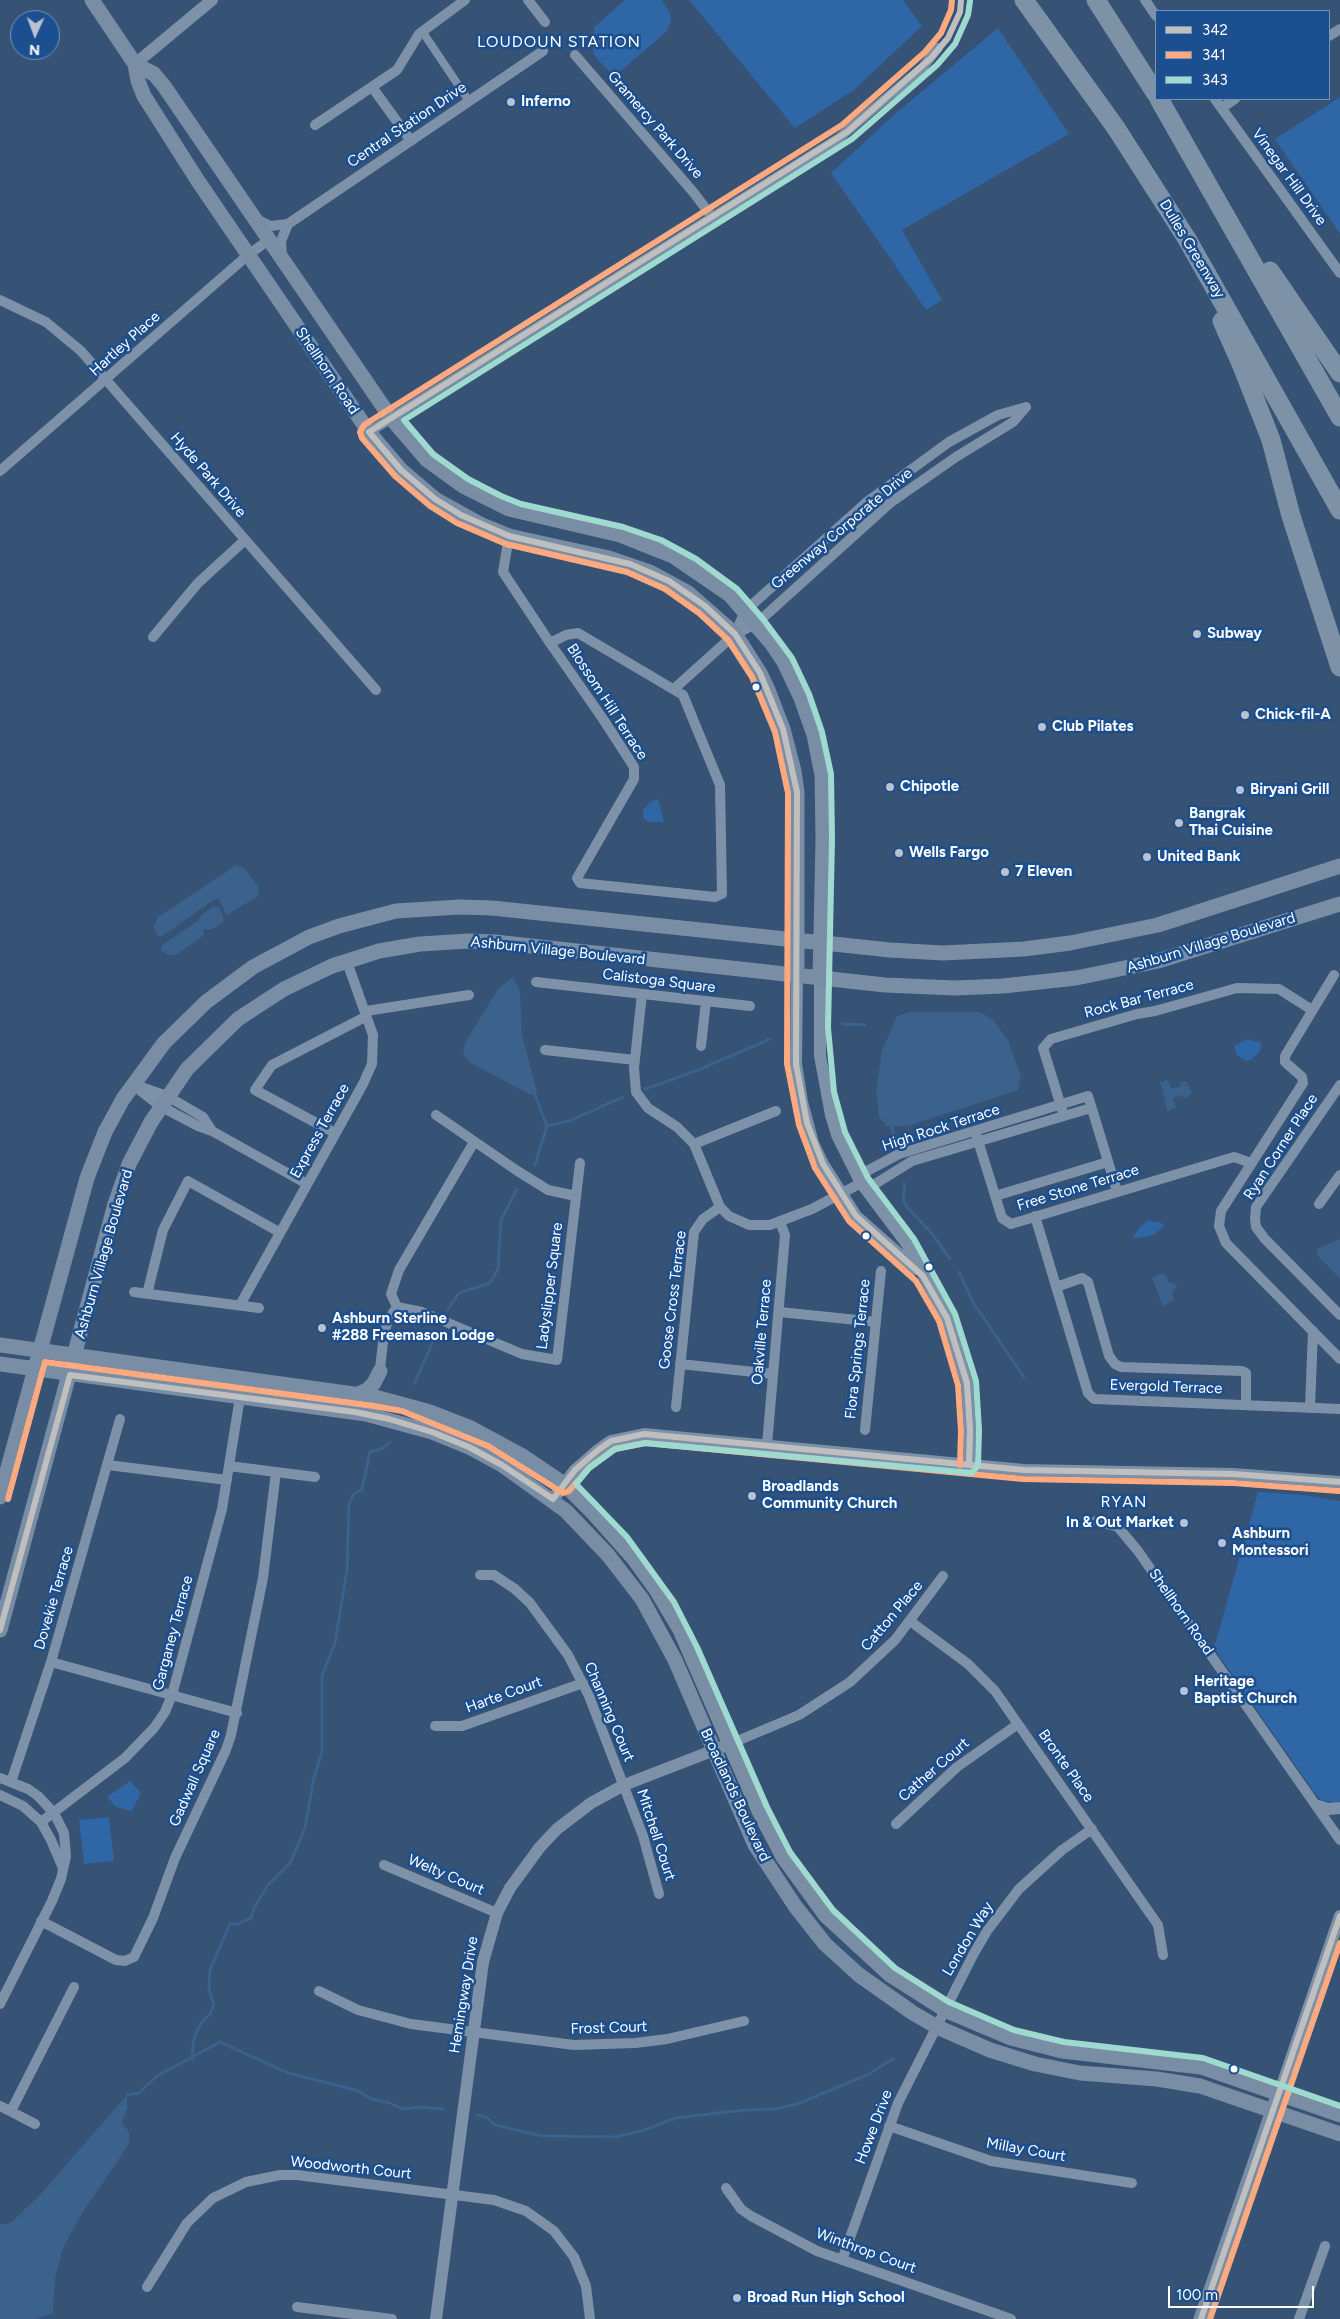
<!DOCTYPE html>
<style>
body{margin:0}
#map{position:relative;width:1340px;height:2319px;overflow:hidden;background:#365274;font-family:Figtree,sans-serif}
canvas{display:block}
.legend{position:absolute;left:1155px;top:10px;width:175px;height:90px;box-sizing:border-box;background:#1b4f8f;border:1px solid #7695bc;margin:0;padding:6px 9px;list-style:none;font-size:15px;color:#fff}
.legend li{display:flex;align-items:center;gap:10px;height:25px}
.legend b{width:25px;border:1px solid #7695bc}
.north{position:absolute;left:10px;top:10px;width:50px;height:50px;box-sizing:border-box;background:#1b4f8f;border:1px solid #7695bc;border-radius:50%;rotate:182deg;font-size:14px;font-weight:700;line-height:20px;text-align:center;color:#fff}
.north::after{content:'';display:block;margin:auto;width:18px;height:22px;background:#b9c2ce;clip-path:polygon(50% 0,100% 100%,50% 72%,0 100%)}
.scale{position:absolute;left:1168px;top:2286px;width:146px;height:22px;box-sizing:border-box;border:2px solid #fff;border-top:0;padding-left:6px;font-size:15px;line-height:18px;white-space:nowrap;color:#fff;-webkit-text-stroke:4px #1b4f8f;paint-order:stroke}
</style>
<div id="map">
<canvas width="1340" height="2319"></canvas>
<ul class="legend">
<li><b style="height:6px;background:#bfbfbf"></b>342</li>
<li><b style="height:6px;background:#ffa980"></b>341</li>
<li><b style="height:6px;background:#9fdad1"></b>343</li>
</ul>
<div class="north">N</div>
<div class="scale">100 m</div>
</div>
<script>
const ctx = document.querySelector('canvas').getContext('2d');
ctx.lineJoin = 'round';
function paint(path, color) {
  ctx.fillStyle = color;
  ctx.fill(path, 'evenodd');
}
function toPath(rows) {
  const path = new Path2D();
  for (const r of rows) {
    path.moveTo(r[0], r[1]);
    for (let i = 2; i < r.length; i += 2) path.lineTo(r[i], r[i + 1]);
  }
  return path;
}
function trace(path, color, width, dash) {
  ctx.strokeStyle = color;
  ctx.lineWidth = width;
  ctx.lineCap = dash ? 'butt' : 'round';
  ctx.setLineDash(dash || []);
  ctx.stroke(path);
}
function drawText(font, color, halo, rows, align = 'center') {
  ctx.font = font + ' Figtree,sans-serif';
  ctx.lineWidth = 5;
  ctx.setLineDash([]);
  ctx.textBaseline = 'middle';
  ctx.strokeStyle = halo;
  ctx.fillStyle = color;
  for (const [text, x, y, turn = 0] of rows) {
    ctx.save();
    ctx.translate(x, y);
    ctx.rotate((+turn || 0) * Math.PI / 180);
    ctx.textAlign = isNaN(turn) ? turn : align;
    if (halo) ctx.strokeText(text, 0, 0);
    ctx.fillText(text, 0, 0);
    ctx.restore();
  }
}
paint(toPath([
 [625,0,662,0,670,13,671,22,666,32,614,77,593,54,594,27],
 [689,0,903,0,922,26,854,90,795,128],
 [998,28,1069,134,902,230,942,300,926,310,831,173,896,113],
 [1340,97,1340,234,1275,139],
 [658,799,664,822,648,822,643,817,643,810,650,802],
 [1247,1039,1262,1043,1259,1052,1251,1060,1246,1061,1237,1055,1234,1046],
 [1147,1221,1158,1222,1162,1223,1164,1227,1153,1235,1132,1239,1139,1228],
 [1258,1492,1303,1495,1340,1501,1340,1801,1335,1803,1321,1800,1314,1792,1213,1647,1216,1641],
 [130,1781,141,1793,132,1811,116,1807,107,1797],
 [109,1817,114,1861,84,1864,79,1820]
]), '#2f66a5');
paint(toPath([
 [236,865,244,868,259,887,258,896,227,915,219,899,215,899,162,936,158,936,153,927,158,917],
 [214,906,219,908,223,916,223,922,211,930,204,929,203,936,176,955,168,955,161,951,162,945,199,920,200,916],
 [513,977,520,991,522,1035,537,1091,535,1095,529,1094,469,1062,463,1053,465,1043,498,989],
 [910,1012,980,1012,994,1021,1008,1040,1021,1077,1018,1090,908,1126,886,1126,879,1117,876,1091,882,1050,897,1016],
 [1168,1080,1171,1089,1181,1086,1180,1082,1187,1082,1192,1093,1185,1099,1184,1095,1173,1098,1176,1108,1167,1111,1162,1087,1159,1083],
 [1340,1239,1340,1279,1317,1255,1317,1249],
 [1161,1274,1166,1275,1169,1282,1174,1283,1177,1287,1172,1293,1174,1300,1163,1306,1152,1278],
 [127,2095,127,2108,122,2123,129,2132,129,2144,81,2215,63,2248,55,2278,53,2313,36,2319,0,2319,0,2225,10,2223,38,2197]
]), '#3b618d');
trace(toPath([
 [843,1024,865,1025],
 [645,1089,698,1070,770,1039],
 [547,1126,569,1121,623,1097],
 [892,1126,894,1139],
 [535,1165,547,1126,535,1095],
 [905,1184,903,1199,907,1207,932,1234,950,1259],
 [959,1272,974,1304,1024,1377],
 [448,1309,459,1293,490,1283,498,1269,501,1220,517,1189],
 [414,1384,437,1333],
 [192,2059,194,2038,201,2023,210,2014,214,2005,209,1990,210,1970,230,1924,238,1924,251,1918,254,1908,268,1885,290,1863,305,1828,314,1777,322,1752,322,1676,335,1643,347,1570,349,1504,353,1495,362,1489,370,1452,384,1448,390,1442],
 [127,2095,139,2093,157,2076,220,2042,288,2073,359,2091,371,2099,390,2103,402,2109,419,2107,443,2109],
 [478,2115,486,2117,495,2125,542,2136,615,2137,645,2130,675,2118,745,2110,776,2109,797,2104,867,2075,893,2059]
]), '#3b618d', 3);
trace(toPath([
 [422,31,469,101]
]), '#7d92a8', 8);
trace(toPath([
 [528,0,545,22],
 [1145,0,1156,16],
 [1329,36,1340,29],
 [575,55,694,193,712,217],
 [372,87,411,141],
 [1215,99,1340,273],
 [1222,108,1235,99],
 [315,125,397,70,419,34,465,0],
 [258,220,270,226,288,224,543,51],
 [282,257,281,241,288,224],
 [0,300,46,322,81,351,376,690],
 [369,432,839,138,923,67,938,48],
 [0,471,248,255,270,239],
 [509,536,503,572,550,643,603,719,634,767,634,779,577,878,580,883,715,897,722,894,720,785,683,695,578,633,566,635,550,643],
 [735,634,756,624,890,503,956,457,1013,422,1026,407],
 [153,637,198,583,245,540],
 [675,688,735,634,745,611,868,501,949,442,998,415,1026,407],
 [1334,975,1285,1056,1285,1062,1302,1077,1303,1083,1221,1211,1219,1226,1226,1243,1340,1359],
 [536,982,750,1006],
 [642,994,634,1068,636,1092,648,1108,677,1127,694,1144,720,1207,729,1216,749,1225,770,1225,812,1209,861,1183],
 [366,1011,469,995],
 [701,1046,706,1001],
 [545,1050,635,1060],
 [132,1084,160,1106,198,1126,212,1131,307,1184],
 [1340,1085,1256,1207,1255,1219,1256,1227,1265,1239,1340,1315],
 [141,1087,167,1096,203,1117,212,1131],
 [436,1115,516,1170,548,1190,576,1196],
 [1064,1116,1043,1048,1051,1039,1137,1014,1155,1011,1237,988,1279,989,1312,1010],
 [975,1131,1002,1218,1011,1224,1234,1157,1251,1163],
 [335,1133,255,1090,272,1065,367,1016],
 [694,1144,776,1111],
 [861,1183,867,1171,899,1154,1088,1096,1117,1191],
 [861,1183,875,1184,912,1161,1091,1108],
 [995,1196,1108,1162],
 [1319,1204,1340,1175],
 [1035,1216,1088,1393,1094,1399,1340,1409],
 [1056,1287,1082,1278,1088,1282,1109,1356,1115,1364,1121,1367,1242,1371,1246,1373,1246,1405],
 [134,1292,259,1308],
 [147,1294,163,1230,188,1181,279,1232],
 [240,1305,363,1084,372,1064,373,1035,347,962],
 [397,1307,422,1312,522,1354,557,1360,580,1163],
 [780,1312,876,1322],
 [680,1364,773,1374],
 [379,1377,384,1334,388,1320,397,1307,391,1294,399,1270,474,1142],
 [676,1407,694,1232,703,1219,720,1207],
 [1310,1408,1313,1331],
 [865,1430,881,1271],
 [767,1445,785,1235,780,1222],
 [108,1465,227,1480],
 [229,1466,315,1477],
 [1096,1521,1118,1527,1138,1551,1340,1840],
 [480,1575,494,1575,515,1589,530,1603,568,1655,589,1696,643,1836,659,1894],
 [910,1621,968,1664,995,1691,1158,1925,1163,1955],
 [51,1662,237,1713],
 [435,1726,462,1726,583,1683],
 [730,1744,799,1715,850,1682,895,1640,943,1576],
 [0,1778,28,1789,38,1796,54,1813,64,1833,66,1856,61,1879,52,1901,0,2004],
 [11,1782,51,1662,120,1419],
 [0,1795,23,1806,41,1822,51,1840,63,1868],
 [41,1822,125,1758,154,1728,165,1712,172,1695,222,1509,240,1397],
 [896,1824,957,1767,1018,1724],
 [384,1865,497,1913],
 [41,1921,116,1960,125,1961,134,1957,153,1918,175,1858,226,1750,231,1735,263,1578,276,1472],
 [319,1991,358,2010,411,2024,574,2045,635,2043,667,2039,744,2021],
 [0,2106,35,2124],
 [11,2111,74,1987],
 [889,2126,991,2161,1132,2183],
 [726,2188,741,2209,751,2216,817,2251,1011,2319],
 [842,2260,898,2103,973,1955,987,1931,1019,1889,1062,1850,1092,1829],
 [147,2287,187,2223,213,2198,246,2182,280,2175,297,2175,494,2200,526,2211,554,2231,574,2257,586,2286,590,2319],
 [297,2307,392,2319],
 [1299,2319,1325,2246]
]), '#7d92a8', 10);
trace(toPath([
 [135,64,212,0],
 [797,976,796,1064,802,1102,813,1143,823,1164,856,1216,916,1269],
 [820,979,820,1056,831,1115,837,1135,861,1183,907,1244,947,1318,967,1383,970,1431,969,1465],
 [553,1499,575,1470,598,1450,611,1441,644,1434,1024,1470,1233,1474,1340,1482],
 [1318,1806,1328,1809,1340,1808],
 [1279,2094,1340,1916],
 [436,2319,483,1962,497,1913,510,1888,540,1847,557,1829,591,1803,624,1785,730,1744]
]), '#7d92a8', 12);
trace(toPath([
 [92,0,135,64,154,74,164,86,391,418,427,460,463,486,509,509,620,535,673,556,730,595,772,644,784,662,801,698,814,735,822,775,823,839,820,979],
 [135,64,138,81,144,96,198,181,369,432,401,470,435,499,482,525,509,536,609,558,650,572,687,592,735,634,760,673,768,690,783,729,794,771,797,792,797,976],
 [0,1345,375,1397,430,1412,471,1428,521,1455,564,1484,593,1513,634,1559,655,1588,680,1630,759,1811,783,1857,826,1916,890,1975,945,2010,1011,2038,1062,2051,1201,2067,1340,2115],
 [0,1364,366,1414,432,1432,469,1447,502,1465,566,1511,608,1555,642,1599,675,1660,755,1845,795,1906,825,1944,859,1975,913,2013,937,2027,990,2050,1035,2064,1080,2073,1157,2079,1200,2086,1340,2134],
 [356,1395,367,1390,374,1383,380,1371],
 [0,1497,87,1178,105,1132,123,1099,164,1043,206,1002,253,967,309,937,339,926,396,911,459,907,492,908,890,950,943,953,1024,949,1070,943,1158,925,1340,866],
 [0,1630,115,1204,129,1164,151,1122,187,1069,238,1019,284,989,332,966,379,951,420,944,468,941,495,942,885,985,955,988,1003,986,1076,978,1158,961,1340,904],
 [1201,2319,1276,2102]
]), '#798da4', 15);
trace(toPath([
 [1024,0,1116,128,1187,239,1340,510],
 [1096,0,1156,94],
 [1159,99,1340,417],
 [1270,271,1340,373],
 [1222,321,1242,366,1271,440,1291,516,1340,667]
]), '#7e92a7', 19);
trace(toPath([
 [961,0,960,12,948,38,931,58,847,132,369,432,401,470,435,499,461,515,509,536,630,564,669,581,705,606,735,634,760,673,783,729,797,792,796,1064,807,1123,823,1164,856,1216,923,1276,947,1318,967,1383,970,1431,969,1465],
 [0,1630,70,1375,355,1412,389,1419,432,1432,469,1447,502,1465,553,1499,575,1470,598,1450,611,1441,644,1434,1024,1470,1233,1474,1340,1482],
 [1201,2319,1340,1916]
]), '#bfbfbf', 6);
trace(toPath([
 [952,0,951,10,941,33,925,52,842,125,364,425,360,432,362,438,395,476,430,506,457,523,506,544,627,572,665,589,699,613,728,640,752,677,775,732,788,793,787,1064,799,1125,815,1168,849,1221,916,1281,939,1321,958,1385,961,1431,960,1465],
 [8,1499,45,1362,374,1406,402,1411,488,1446,563,1493,569,1491,589,1468,615,1449,645,1443,1023,1479,1233,1483,1339,1491],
 [1210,2319,1340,1943]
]), '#ffa980', 6);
trace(toPath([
 [970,1,968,15,955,44,937,65,852,139,404,420,433,454,468,479,501,496,521,504,623,527,661,540,696,559,737,589,763,619,792,658,809,694,822,732,831,774,832,839,828,1028,834,1092,845,1132,868,1178,914,1239,955,1314,976,1381,979,1430,978,1465,972,1473,645,1443,615,1449,589,1468,576,1484,627,1537,674,1602,697,1647,767,1807,790,1852,833,1910,895,1968,949,2002,1014,2030,1064,2042,1203,2058,1340,2106]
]), '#9fdad1', 6);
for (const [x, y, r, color] of [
 [511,102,5,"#b9c2ce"],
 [1197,634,5,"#b9c2ce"],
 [756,687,4.5,"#fff"],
 [1245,715,5,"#b9c2ce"],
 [1042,727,5,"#b9c2ce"],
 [890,787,5,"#b9c2ce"],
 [1240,790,5,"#b9c2ce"],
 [1179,823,5,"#b9c2ce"],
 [899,853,5,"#b9c2ce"],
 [1147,857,5,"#b9c2ce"],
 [1005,872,5,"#b9c2ce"],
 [866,1236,4.5,"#fff"],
 [929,1267,4.5,"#fff"],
 [322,1328,5,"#b9c2ce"],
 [752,1496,5,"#b9c2ce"],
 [1184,1523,5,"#b9c2ce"],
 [1222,1543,5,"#b9c2ce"],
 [1184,1691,5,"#b9c2ce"],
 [1234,2069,4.5,"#fff"],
 [737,2298,5,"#b9c2ce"]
]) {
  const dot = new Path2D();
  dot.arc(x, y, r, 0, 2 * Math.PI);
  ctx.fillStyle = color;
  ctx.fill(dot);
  trace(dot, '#1b4f8f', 2);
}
drawText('bold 15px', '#fff', '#1b4f8f', [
 ["Inferno",521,102],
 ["Subway",1207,634],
 ["Chick-fil-A",1255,715],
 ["Club Pilates",1052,727],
 ["Chipotle",900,787],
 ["Biryani Grill",1250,790],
 ["Bangrak",1189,814],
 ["Thai Cuisine",1189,831],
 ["Wells Fargo",909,853],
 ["United Bank",1157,857],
 ["7 Eleven",1015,872],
 ["Ashburn Sterline",332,1319],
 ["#288 Freemason Lodge",332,1336],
 ["Broadlands",762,1487],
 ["Community Church",762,1504],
 ["In & Out Market",1174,1523,"right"],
 ["Ashburn",1232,1534],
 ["Montessori",1232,1551],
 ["Heritage",1194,1682],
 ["Baptist Church",1194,1699],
 ["Broad Run High School",747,2298]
], 'left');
drawText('15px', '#fff', '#1b4f8f', [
 ["Central Station Drive",407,125,-34],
 ["Gramercy Park Drive",655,125,49],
 ["Vinegar Hill Drive",1289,177,54],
 ["Dulles Greenway",1192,249,59],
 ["Hartley Place",125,344,-42],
 ["Shellhorn Road",327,371,56],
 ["Hyde Park Drive",208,475,49],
 ["Greenway Corporate Drive",842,529,-40],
 ["Blossom Hill Terrace",607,702,57],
 ["Ashburn Village Boulevard",1211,943,-17],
 ["Ashburn Village Boulevard",558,951,6],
 ["Calistoga Square",659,981,7],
 ["Rock Bar Terrace",1139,999,-15],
 ["High Rock Terrace",941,1128,-18],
 ["Express Terrace",320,1131,-61],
 ["Ryan Corner Place",1281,1147,-57],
 ["Free Stone Terrace",1078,1188,-17],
 ["Ashburn Village Boulevard",104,1254,-74],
 ["Ladyslipper Square",550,1286,-83],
 ["Goose Cross Terrace",673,1300,-83],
 ["Oakville Terrace",762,1332,-85],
 ["Flora Springs Terrace",858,1349,-84],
 ["Evergold Terrace",1166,1387,2],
 ["Dovekie Terrace",54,1598,-74],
 ["Shellhorn Road",1181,1612,55],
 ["Catton Place",892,1616,-50],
 ["Garganey Terrace",173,1633,-75],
 ["Harte Court",504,1695,-20],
 ["Channing Court",609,1712,67],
 ["Bronte Place",1066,1766,55],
 ["Cather Court",934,1770,-41],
 ["Gadwall Square",195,1778,-66],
 ["Broadlands Boulevard",735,1795,65],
 ["Mitchell Court",656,1835,72],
 ["Welty Court",446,1875,23],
 ["London Way",968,1939,-59],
 ["Hemingway Drive",464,1995,-81],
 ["Frost Court",609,2028,-2],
 ["Howe Drive",874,2127,-69],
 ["Millay Court",1026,2150,10],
 ["Woodworth Court",351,2168,6],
 ["Winthrop Court",866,2251,20]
]);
ctx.letterSpacing = '1px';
drawText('16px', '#fff', '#1b4f8f', [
 ["LOUDOUN STATION",559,42],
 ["RYAN",1124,1502]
]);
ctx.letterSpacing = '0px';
</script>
